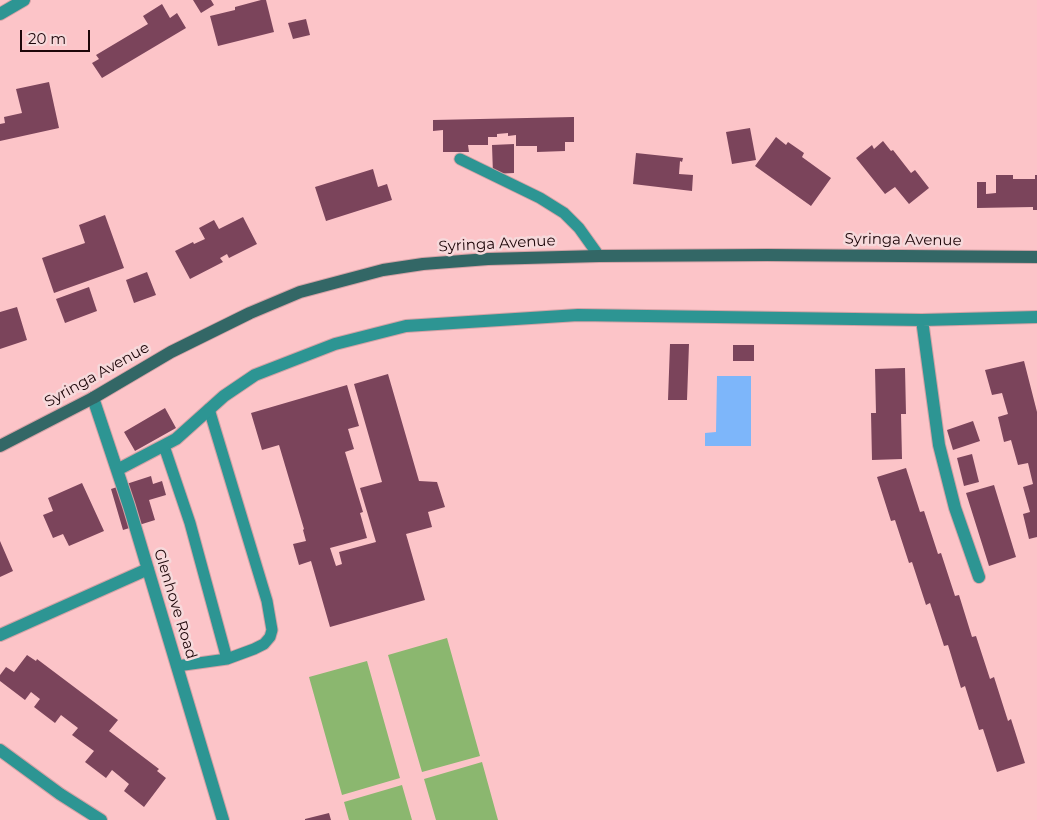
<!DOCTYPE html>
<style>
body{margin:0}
#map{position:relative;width:1037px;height:820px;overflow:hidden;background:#fcc4c8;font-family:Montserrat,sans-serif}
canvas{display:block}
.scale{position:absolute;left:20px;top:30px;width:70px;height:22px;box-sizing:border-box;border:2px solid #1d0609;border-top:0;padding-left:6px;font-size:15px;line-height:18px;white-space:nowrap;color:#1d0609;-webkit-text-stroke:4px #f6d9db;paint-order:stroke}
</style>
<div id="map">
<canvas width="1037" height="820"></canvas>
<div class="scale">20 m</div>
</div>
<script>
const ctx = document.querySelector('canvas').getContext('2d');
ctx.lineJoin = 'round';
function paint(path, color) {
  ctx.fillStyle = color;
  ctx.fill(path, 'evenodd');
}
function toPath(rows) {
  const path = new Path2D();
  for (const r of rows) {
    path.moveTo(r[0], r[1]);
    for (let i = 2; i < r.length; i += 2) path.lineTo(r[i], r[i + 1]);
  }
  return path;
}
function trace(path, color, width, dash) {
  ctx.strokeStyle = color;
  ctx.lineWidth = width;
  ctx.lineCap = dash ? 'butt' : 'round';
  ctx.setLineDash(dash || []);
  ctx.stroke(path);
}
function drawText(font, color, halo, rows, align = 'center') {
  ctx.font = font + ' Montserrat,sans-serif';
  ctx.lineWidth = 5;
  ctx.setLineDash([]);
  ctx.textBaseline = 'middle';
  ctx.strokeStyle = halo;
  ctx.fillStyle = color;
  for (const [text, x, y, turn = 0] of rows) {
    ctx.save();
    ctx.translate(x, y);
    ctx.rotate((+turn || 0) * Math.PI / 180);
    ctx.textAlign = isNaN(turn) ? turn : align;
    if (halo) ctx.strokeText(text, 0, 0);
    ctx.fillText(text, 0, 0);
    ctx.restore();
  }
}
paint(toPath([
 [447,638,480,756,422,772,388,655],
 [367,661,400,778,342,795,309,677],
 [482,762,498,820,436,820,424,779],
 [402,785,412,820,349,820,344,802]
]), '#8bb76f');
paint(toPath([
 [717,376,751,376,751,446,705,446,705,433,716,432]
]), '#7db6fa');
paint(toPath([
 [193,0,211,0,214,5,201,13],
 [261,0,266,0,274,32,218,46,210,16,235,10,235,7],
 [162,4,170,18,177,13,186,28,102,78,92,63,99,59,96,55,148,24,143,16],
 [306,19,310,35,293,39,288,23],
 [49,82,59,128,0,141,0,124,5,123,4,117,22,113,16,89],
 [574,117,574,142,565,142,565,151,537,152,537,146,516,146,516,135,508,136,508,133,497,134,497,137,488,137,488,145,468,145,469,152,443,152,443,130,433,131,433,120],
 [750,128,756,160,732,164,726,132],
 [776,137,786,145,788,142,804,153,802,157,831,178,811,206,755,166],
 [883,141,891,151,893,150,911,173,915,170,929,188,909,204,895,187,885,194,856,158,872,145,874,149],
 [514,144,514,173,493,174,492,145],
 [636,153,683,158,682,162,680,161,679,174,693,175,692,191,633,184],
 [373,169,378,187,387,184,392,200,326,221,315,187],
 [996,175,1013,175,1013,179,1035,179,1035,175,1037,175,1037,210,1033,210,1033,207,977,208,977,182,986,182,986,194,996,193],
 [105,215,124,268,54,293,42,258,85,243,79,225],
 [243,217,257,244,229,258,227,254,220,258,223,262,190,279,175,251,193,242,194,244,205,239,199,228,214,220,219,229],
 [147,272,156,295,134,303,126,280],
 [89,287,97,311,65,323,56,299],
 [17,307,27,340,0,349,0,312],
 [670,344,689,344,687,400,668,400],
 [733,345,754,345,754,361,733,361],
 [1024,361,1037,412,1037,537,1029,539,1023,514,1030,512,1023,487,1033,484,1028,463,1018,465,1011,440,1004,442,998,417,1008,414,1002,393,992,395,985,370],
 [905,368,906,414,901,414,902,459,872,460,871,413,876,413,875,369],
 [388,374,419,481,437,482,445,507,428,512,432,527,406,534,425,600,330,627,311,561,299,565,293,544,306,541,303,530,304,529,279,445,262,450,251,413,347,385,359,426,348,429,354,449,345,452,363,512,360,513,367,538,330,548,336,566,342,564,339,552,376,542,360,488,382,482,354,384],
 [165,408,176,428,135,451,124,432],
 [973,421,980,441,953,450,947,430],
 [972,454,979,482,964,486,957,458],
 [906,468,920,512,924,511,938,554,941,553,955,596,959,595,972,637,976,636,990,679,994,677,1008,721,1011,719,1025,763,997,772,983,729,979,730,965,686,961,688,948,645,944,646,930,603,926,605,912,562,909,563,895,520,891,521,877,477],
 [151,476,153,484,162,481,166,495,149,500,155,520,123,530,111,489],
 [82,483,104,531,69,546,63,534,53,538,43,515,53,511,48,498],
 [994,485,1016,557,989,566,966,493],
 [0,541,13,571,0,577],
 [27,655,36,661,37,659,118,720,109,731,159,769,157,771,166,778,144,807,124,791,129,784,112,770,106,778,85,762,94,751,72,735,78,728,61,715,55,723,34,707,40,699,31,692,25,700,0,681,0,675,6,667,14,672],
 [329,813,331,820,305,820,305,819]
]), '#7b445b');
const lane = toPath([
 [460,159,540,198,564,213,579,228,599,256],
 [164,446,190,523,227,659],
 [177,666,227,659,254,649,264,644,270,637,272,630,267,601,209,409]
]);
const street = toPath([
 [0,14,24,0],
 [922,320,939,445,955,508,979,577],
 [93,398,129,506,223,820],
 [117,470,176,439,224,396,255,375,335,344,406,326,578,315,922,320,1037,317],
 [0,635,148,569],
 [0,750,60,794,101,820]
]);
const secondary = toPath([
 [0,446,93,398,171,352,250,313,300,292,383,270,423,264,488,259,599,256,767,255,1037,257]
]);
trace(lane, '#d4a2a6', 13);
trace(street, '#d4a2a6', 14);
trace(secondary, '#d4a2a6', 14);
trace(lane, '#2d9593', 11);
trace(street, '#2d9593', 12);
trace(secondary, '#336766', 12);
drawText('15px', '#1d0609', '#f6d9db', [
 ["Syringa Avenue",903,240,1],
 ["Syringa Avenue",497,244,-3],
 ["Syringa Avenue",97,375,-29],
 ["Glenhove Road",175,604,73]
]);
</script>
